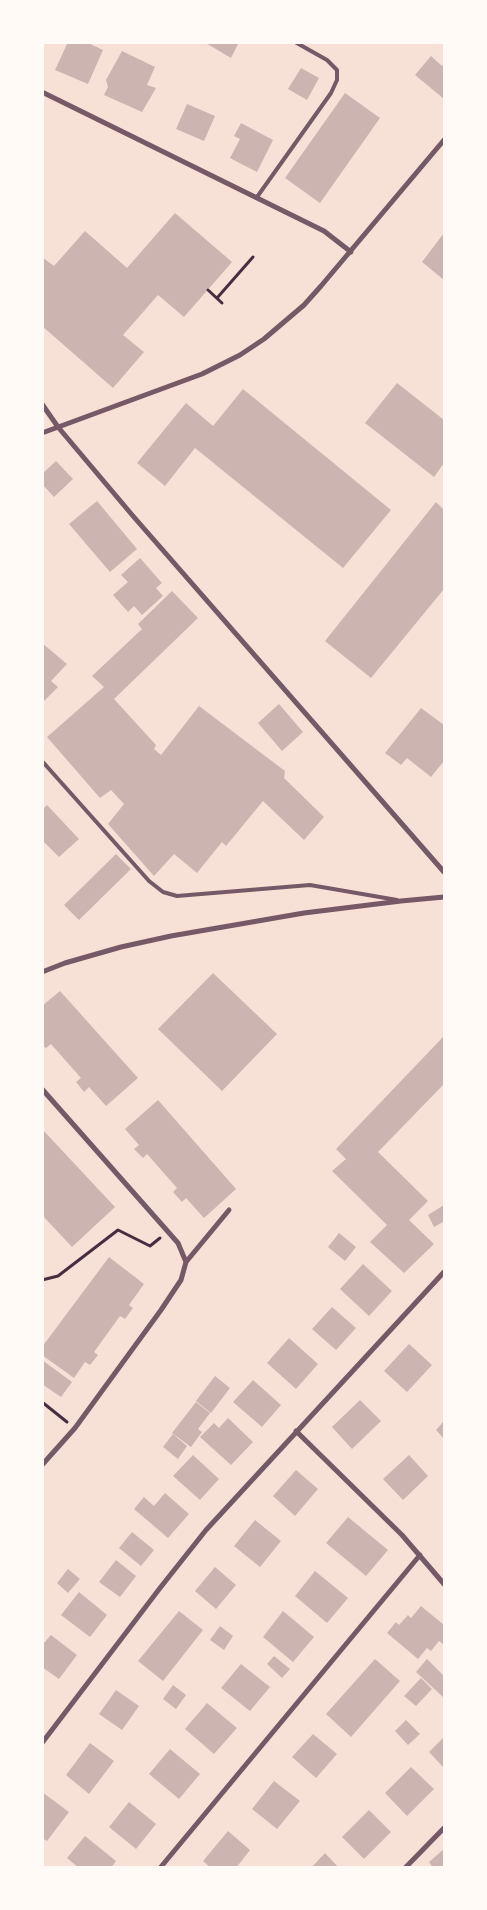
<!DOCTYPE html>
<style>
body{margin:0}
#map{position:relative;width:487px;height:1910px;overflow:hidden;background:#f7e1d7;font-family:"PT Sans Narrow",sans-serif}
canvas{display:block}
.frame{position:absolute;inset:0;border:44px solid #fffaf5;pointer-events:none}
</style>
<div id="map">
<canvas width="487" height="1910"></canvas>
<div class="frame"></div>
</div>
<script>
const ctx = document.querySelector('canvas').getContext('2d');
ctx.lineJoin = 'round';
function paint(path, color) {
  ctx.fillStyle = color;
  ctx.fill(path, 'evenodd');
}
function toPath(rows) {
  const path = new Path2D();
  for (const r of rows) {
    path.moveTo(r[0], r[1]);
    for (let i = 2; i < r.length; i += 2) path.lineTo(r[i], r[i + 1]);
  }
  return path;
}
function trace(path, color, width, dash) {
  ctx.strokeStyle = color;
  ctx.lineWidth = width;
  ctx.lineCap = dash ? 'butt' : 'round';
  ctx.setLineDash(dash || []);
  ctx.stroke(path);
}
paint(toPath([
 [68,42,86,42,103,50,88,84,55,70],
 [204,42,239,42,231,58],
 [122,51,155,67,147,85,156,88,142,112,104,95,108,87,106,80],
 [431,56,442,66,444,63,444,99,415,75],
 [301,68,319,78,307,100,288,89],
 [345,93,380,118,320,203,285,178],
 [187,104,215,116,204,141,176,129],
 [241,123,273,140,257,172,230,158,240,139,234,136],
 [175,213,232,262,184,317,158,295,123,335,144,352,113,388,42,326,42,257,54,266,85,231,127,268],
 [444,233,444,280,422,262],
 [397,383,444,420,444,463,434,477,365,423],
 [243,389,391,510,343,568,195,448,165,486,137,463,186,403,213,426],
 [56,461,73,479,54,497,42,484,42,474],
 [97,501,137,549,110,572,69,524],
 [436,502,444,510,444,589,371,678,325,641],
 [140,558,162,583,156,588,163,596,142,615,134,606,128,612,113,595,128,582,121,575],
 [172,591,198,618,114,699,156,745,154,749,161,755,199,706,285,771,284,778,324,817,304,840,263,801,226,846,222,842,197,873,174,854,154,876,108,824,124,804,111,790,100,798,47,737,104,687,92,676,142,629,138,624],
 [42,643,67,664,51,681,58,687,42,703],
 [279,704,303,732,282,751,258,723],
 [421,708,444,725,444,761,431,777,407,758,401,765,385,753],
 [47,805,79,839,59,857,42,840,42,810],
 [116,854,131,869,79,920,64,905],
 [213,973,277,1034,222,1091,158,1029],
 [60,991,138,1078,106,1106,89,1087,84,1092,76,1082,81,1078,51,1044,46,1048,42,1045,42,1006],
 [444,1036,444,1084,378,1152,428,1201,409,1220,434,1244,404,1273,370,1242,387,1225,332,1171,346,1159,336,1149],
 [158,1100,236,1189,204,1218,186,1198,182,1202,173,1192,177,1188,147,1154,143,1158,134,1149,139,1145,125,1129],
 [42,1129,115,1207,72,1247,42,1215],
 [444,1205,444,1224,443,1222,434,1227,428,1215],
 [339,1233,356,1247,345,1261,328,1247],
 [109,1257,144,1284,129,1305,133,1308,125,1319,120,1316,94,1352,98,1355,90,1365,85,1362,74,1378,42,1355,42,1347],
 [363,1264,392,1291,369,1316,340,1289],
 [332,1307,356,1328,336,1350,312,1329],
 [289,1338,318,1364,296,1389,267,1363],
 [409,1344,432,1365,407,1392,384,1371],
 [42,1360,72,1382,61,1397,42,1384],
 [215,1376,230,1388,211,1413,196,1401],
 [253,1380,281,1405,262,1427,233,1402],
 [360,1400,381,1421,352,1449,332,1427],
 [196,1402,210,1413,198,1429,202,1432,191,1447,172,1433],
 [228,1418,253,1442,231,1465,200,1437,214,1423,219,1428],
 [444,1421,444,1439,436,1430],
 [173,1434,187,1446,178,1459,163,1447],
 [193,1455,219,1479,200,1500,173,1476],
 [409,1455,428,1476,403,1500,383,1479],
 [296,1470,318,1489,295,1516,273,1496],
 [165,1493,189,1514,168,1538,134,1509,144,1497,154,1506],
 [348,1517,388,1550,366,1576,326,1543],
 [255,1520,281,1541,260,1567,234,1546],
 [132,1532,154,1550,141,1566,119,1548],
 [116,1560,136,1576,120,1597,99,1582],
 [215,1567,236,1585,216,1609,195,1591],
 [68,1569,80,1579,68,1593,57,1583],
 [315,1571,348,1598,327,1623,295,1596],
 [79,1592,107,1615,90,1637,61,1615],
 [421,1606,444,1625,444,1642,443,1644,439,1641,431,1651,427,1648,418,1659,387,1633,396,1622,399,1625,408,1615,411,1618],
 [179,1611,203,1630,163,1681,138,1661],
 [283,1611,314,1637,293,1662,263,1637],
 [220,1626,233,1636,224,1650,210,1640],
 [51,1635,77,1655,59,1679,42,1667,42,1645],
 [274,1656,290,1669,282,1678,267,1664],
 [375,1659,400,1681,351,1737,326,1714],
 [427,1659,444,1676,444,1698,416,1672],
 [241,1664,270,1687,250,1711,221,1688],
 [421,1678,432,1689,416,1706,404,1696],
 [173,1685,186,1695,176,1709,163,1699],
 [116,1690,139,1706,122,1730,99,1714],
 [207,1703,237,1728,214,1754,185,1729],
 [406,1720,420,1734,408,1745,395,1731],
 [313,1734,337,1754,316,1778,292,1757],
 [444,1737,444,1768,429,1752],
 [90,1743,114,1761,89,1794,66,1775],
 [170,1749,200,1774,179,1799,149,1774],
 [411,1767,434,1789,407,1816,385,1793],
 [274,1781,300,1801,277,1829,252,1809],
 [42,1792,69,1812,47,1841,42,1838],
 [129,1802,156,1824,136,1849,109,1827],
 [369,1810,391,1832,364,1859,342,1837],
 [228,1831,250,1850,236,1868,211,1868,203,1861],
 [85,1836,116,1861,111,1868,79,1868,67,1858],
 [444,1849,444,1868,433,1868,429,1862],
 [325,1853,339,1868,311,1868]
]), '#ccb4b1');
trace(toPath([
 [208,290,222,303],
 [217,298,253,257],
 [42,1280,58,1276,118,1230,150,1246,160,1238],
 [42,1402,67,1422]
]), '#4a2c40', 3);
trace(toPath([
 [257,197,331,93,337,80,337,70,327,60,295,42],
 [42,761,149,881,163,892,177,896,310,885,397,900]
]), '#755966', 4);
trace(toPath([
 [42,92,324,231,351,252],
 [42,404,58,427,133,516,444,872],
 [42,433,202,374,240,355,264,339,304,305,321,286,444,140],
 [42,972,65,963,121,947,171,936,304,913,401,901,444,897],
 [42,1089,178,1243,186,1262,181,1280,161,1310,75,1428,42,1465],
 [186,1262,229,1210],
 [296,1431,402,1535,444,1584],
 [42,1743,160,1588,206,1530,444,1272],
 [160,1868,420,1555],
 [405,1868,444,1828]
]), '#755966', 5);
</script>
